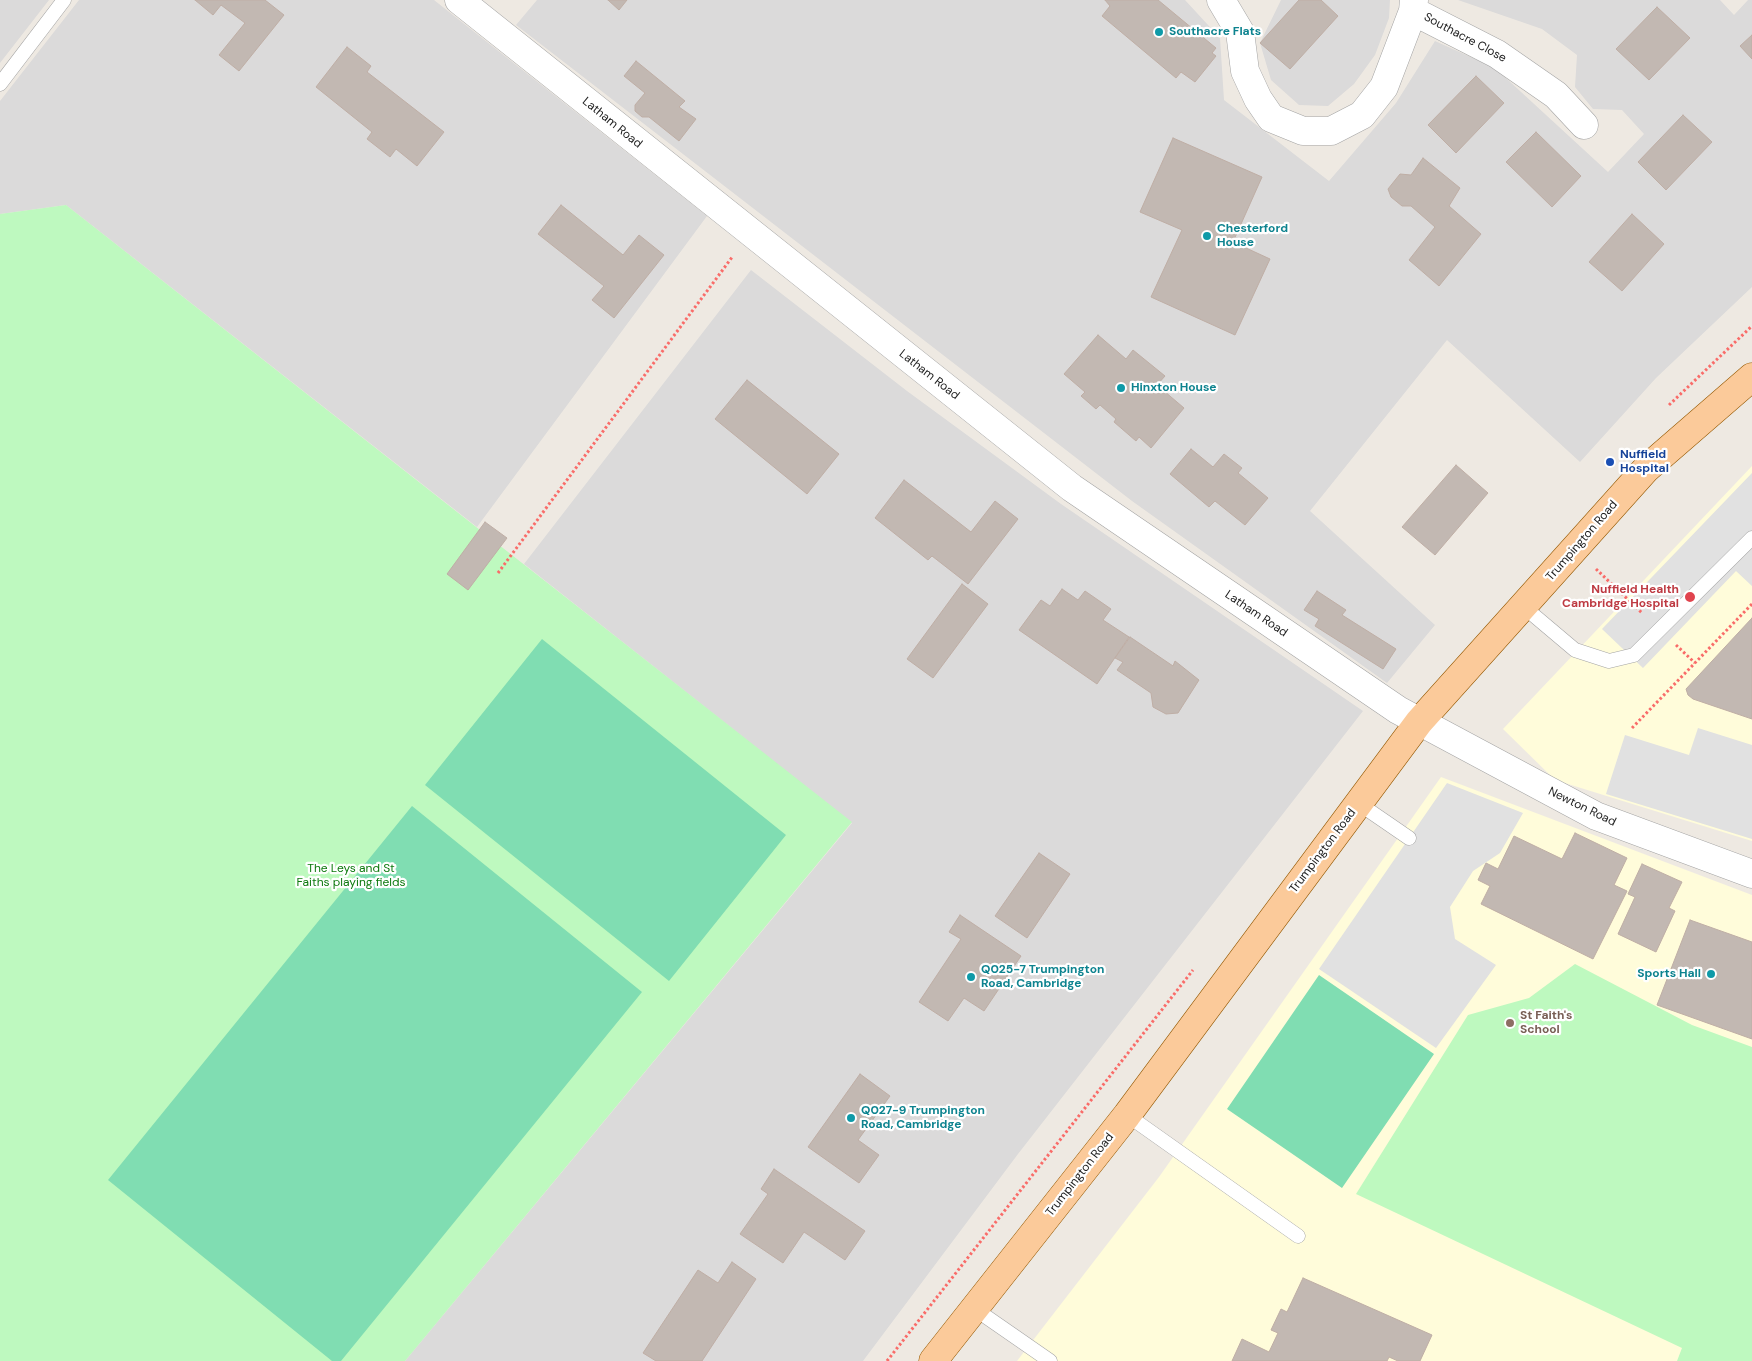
<!DOCTYPE html>
<style>
body{margin:0}
canvas{display:block;background:#eee9e2}
</style>
<canvas width="1752" height="1361"></canvas>
<script>
const ctx = document.querySelector('canvas').getContext('2d');
ctx.lineJoin = 'round';
function paint(path, color) {
  ctx.fillStyle = color;
  ctx.fill(path, 'evenodd');
}
function toPath(rows) {
  const path = new Path2D();
  for (const r of rows) {
    path.moveTo(r[0], r[1]);
    for (let i = 2; i < r.length; i += 2) path.lineTo(r[i], r[i + 1]);
  }
  return path;
}
function trace(path, color, width, dash) {
  ctx.strokeStyle = color;
  ctx.lineWidth = width;
  ctx.lineCap = dash ? 'butt' : 'round';
  ctx.setLineDash(dash || []);
  ctx.stroke(path);
}
function drawText(font, color, halo, rows, align = 'center') {
  ctx.font = font + ' "DM Sans",sans-serif';
  ctx.lineWidth = 4.5;
  ctx.setLineDash([]);
  ctx.textBaseline = 'middle';
  ctx.strokeStyle = halo;
  ctx.fillStyle = color;
  for (const [text, x, y, turn = 0] of rows) {
    ctx.save();
    ctx.translate(x, y);
    ctx.rotate((+turn || 0) * Math.PI / 180);
    ctx.textAlign = isNaN(turn) ? turn : align;
    if (halo) ctx.strokeText(text, 0, 0);
    ctx.fillText(text, 0, 0);
    ctx.restore();
  }
}
paint(toPath([
 [0,0,49,0,0,63],
 [79,0,434,0,707,216,477,527,66,205,0,214,0,101],
 [537,0,1185,0,1220,38,1224,100,1329,181,1396,103,1435,41,1495,68,1608,172,1644,134,1622,110,1593,109,1575,87,1577,55,1542,29,1458,0,1720,0,1734,15,1748,0,1752,0,1752,287,1656,378,1580,462,1447,340,1310,511,1435,625,1387,683,1132,501,516,25],
 [1281,0,1390,0,1389,18,1375,55,1354,84,1328,106,1299,105,1271,80,1260,43],
 [751,270,907,391,1061,504,1363,711,1018,1154,863,1361,405,1361,852,823,524,564]
]), '#dbdada');
paint(toPath([
 [1752,466,1752,841,1555,780,1503,729],
 [1441,777,1752,895,1752,1361,1017,1361,1159,1177]
]), '#fffcda');
paint(toPath([
 [66,205,852,822,405,1361,0,1361,0,214],
 [1575,964,1692,1025,1752,1047,1752,1361,1677,1361,1682,1348,1356,1194,1468,1015,1529,998]
]), '#bef9bf');
paint(toPath([
 [542,639,786,835,669,981,425,785],
 [412,806,642,992,341,1361,332,1361,108,1180],
 [1319,975,1434,1054,1342,1188,1227,1109]
]), '#80ddb2');
paint(toPath([
 [1752,473,1752,586,1736,571,1643,668,1602,629],
 [1698,728,1752,745,1752,839,1606,794,1625,735,1689,755],
 [1447,783,1523,813,1500,853,1473,871,1450,907,1455,939,1496,965,1436,1048,1319,969]
]), '#e1e1e1');
const building = toPath([
 [195,0,265,0,284,15,239,71,219,55,245,23,221,5,213,15,195,0],
 [608,0,627,0,619,10,608,0],
 [1105,0,1158,0,1216,48,1212,53,1216,56,1195,82,1181,72,1176,78,1102,16,1110,6,1105,0],
 [1299,0,1321,0,1338,16,1290,69,1260,43,1299,0],
 [1657,7,1690,38,1649,80,1616,49,1657,7],
 [1752,35,1752,59,1740,46,1752,35],
 [347,47,371,66,367,72,444,132,417,166,396,149,390,157,367,139,372,132,316,87,347,47],
 [636,61,685,101,679,107,696,119,679,141,649,117,642,117,635,111,635,105,645,93,624,76,636,61],
 [1476,76,1504,103,1456,153,1428,125,1476,76],
 [1683,115,1712,142,1666,190,1638,162,1683,115],
 [1536,132,1581,176,1552,207,1506,162,1536,132],
 [1173,138,1262,177,1233,242,1270,259,1235,335,1151,297,1182,230,1140,212,1173,138],
 [1423,158,1460,188,1449,206,1481,234,1439,286,1409,260,1435,227,1411,206,1402,206,1391,197,1388,189,1400,174,1411,175,1423,158],
 [561,205,623,255,639,235,664,255,614,318,592,300,604,286,538,234,561,205],
 [1632,214,1664,244,1622,291,1589,262,1632,214],
 [1098,335,1126,359,1133,350,1165,376,1157,385,1184,408,1151,448,1139,437,1136,441,1114,422,1116,419,1100,405,1096,409,1081,396,1085,392,1064,374,1098,335],
 [747,380,839,454,807,494,715,419,747,380],
 [1191,449,1213,467,1224,454,1242,468,1238,473,1268,498,1245,525,1215,501,1209,507,1170,474,1191,449],
 [1456,465,1488,493,1435,555,1402,527,1456,465],
 [904,480,971,532,995,501,1018,519,968,584,932,556,928,560,875,518,904,480],
 [485,522,507,538,468,590,447,574,485,522],
 [962,584,988,604,933,678,907,659,962,584],
 [1062,589,1078,600,1085,591,1111,609,1103,620,1129,637,1097,684,1019,630,1041,600,1050,606,1062,589],
 [1317,591,1346,610,1342,615,1396,649,1383,669,1315,626,1319,619,1304,610,1317,591],
 [1752,618,1752,719,1693,699,1688,695,1686,689,1752,618],
 [1130,637,1173,666,1175,661,1199,680,1178,713,1166,714,1153,707,1151,693,1117,670,1123,662,1115,658,1130,637],
 [1575,833,1627,858,1614,885,1627,891,1593,959,1481,904,1490,886,1478,880,1486,863,1498,869,1514,836,1562,859,1575,833],
 [1039,853,1070,874,1027,938,995,916,1039,853],
 [1642,864,1682,882,1669,908,1675,911,1656,952,1618,934,1635,897,1628,894,1642,864],
 [960,915,1021,956,984,1011,964,998,948,1021,919,1002,961,939,949,932,960,915],
 [1690,920,1752,942,1752,1039,1657,1005,1690,920],
 [860,1074,890,1096,858,1140,879,1155,859,1183,808,1147,860,1074],
 [774,1169,865,1231,845,1260,804,1232,783,1263,740,1234,768,1194,761,1189,774,1169],
 [732,1262,756,1279,702,1361,656,1361,643,1353,698,1270,718,1283,732,1262],
 [1303,1278,1432,1335,1420,1361,1398,1361,1389,1357,1387,1361,1232,1361,1242,1339,1269,1352,1278,1333,1271,1330,1281,1309,1287,1312,1303,1278]
]);
paint(building, '#c2b8b2');
trace(building, '#bfaea5', 1);
const service = toPath([
 [0,84,64,0],
 [1524,607,1575,650,1609,661,1634,655,1752,538],
 [1358,803,1409,838],
 [1127,1115,1298,1236],
 [975,1309,1050,1361]
]);
const minor = toPath([
 [459,0,1072,488,1398,710,1596,816,1752,874],
 [1221,0,1240,32,1245,71,1258,99,1271,118,1303,131,1331,131,1362,115,1384,87,1413,11,1414,0],
 [1413,11,1497,54,1556,95,1584,125]
]);
const primary = toPath([
 [933,1361,1127,1115,1419,722,1646,469,1752,377]
]);
trace(service, '#a4a4a4', 15);
trace(minor, '#a4a4a4', 29);
trace(primary, '#945801', 29);
trace(toPath([
 [1669,405,1752,326],
 [1596,569,1642,613],
 [498,573,733,256],
 [1676,645,1695,663],
 [1632,728,1752,604],
 [887,1361,1193,970]
]), '#f96c69', 3, [2.5, 2.5]);
trace(service, '#fff', 14);
trace(minor, '#fff', 28);
trace(primary, '#fbca9a', 28);
for (const [x, y, r, color] of [
 [1159,32,5,"#0f9aa8"],
 [1207,236,5,"#0f9aa8"],
 [1121,388,5,"#0f9aa8"],
 [1610,462,5,"#1a4fb4"],
 [1690,597,6,"#e0444e"],
 [1711,974,5,"#0f9aa8"],
 [971,977,5,"#0f9aa8"],
 [1510,1023,5,"#8d6e63"],
 [851,1118,5,"#0f9aa8"]
]) {
  const dot = new Path2D();
  dot.arc(x, y, r, 0, 2 * Math.PI);
  ctx.fillStyle = color;
  ctx.fill(dot);
  trace(dot, '#fff', 2);
}
drawText('bold 12px', '#0d838f', '#fff', [
 ["Southacre Flats",1169,32],
 ["Chesterford",1217,229],
 ["House",1217,243],
 ["Hinxton House",1131,388],
 ["Q025-7 Trumpington",981,970],
 ["Road, Cambridge",981,984],
 ["Sports Hall",1701,974,"right"],
 ["Q027-9 Trumpington",861,1111],
 ["Road, Cambridge",861,1125]
], 'left');
drawText('12px', '#1d1d1d', '#fff', [
 ["Southacre Close",1465,38,28],
 ["Latham Road",612,123,39],
 ["Latham Road",929,375,38],
 ["Trumpington Road",1582,541,-49],
 ["Latham Road",1256,614,34],
 ["Newton Road",1582,807,26],
 ["Trumpington Road",1323,851,-53],
 ["Trumpington Road",1080,1175,-52]
]);
drawText('bold 12px', '#164399', '#fff', [
 ["Nuffield",1620,455],
 ["Hospital",1620,469]
], 'left');
drawText('bold 12px', '#be3a42', '#fff', [
 ["Nuffield Health",1679,590],
 ["Cambridge Hospital",1679,604]
], 'right');
drawText('12px', '#0c790d', '#fff', [
 ["The Leys and St",351,869],
 ["Faiths playing fields",351,883]
]);
drawText('bold 12px', '#785e54', '#fff', [
 ["St Faith's",1520,1016],
 ["School",1520,1030]
], 'left');
</script>
